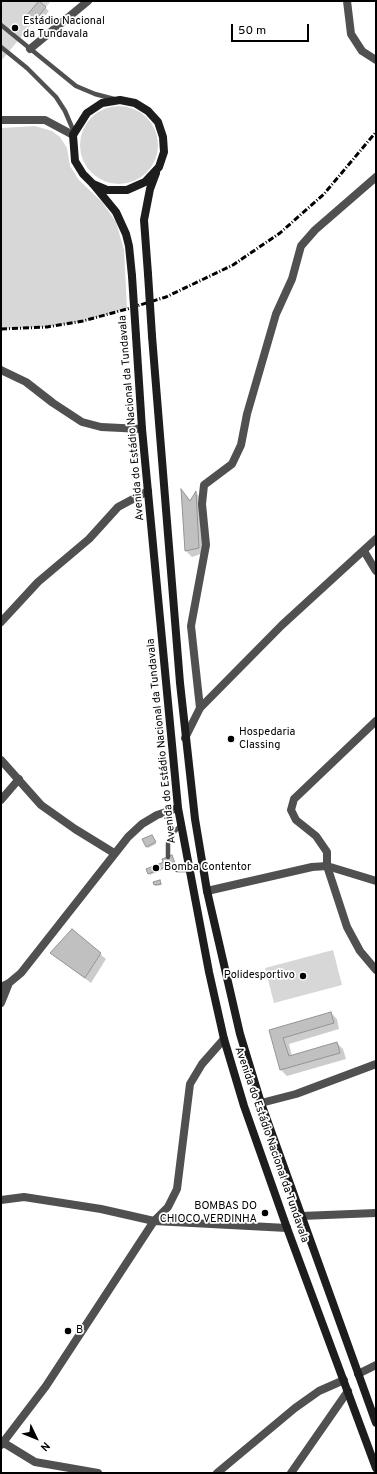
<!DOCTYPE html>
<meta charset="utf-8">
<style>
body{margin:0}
#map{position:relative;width:377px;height:1474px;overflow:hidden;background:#fff;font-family:Overpass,sans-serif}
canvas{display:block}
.frame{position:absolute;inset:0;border:2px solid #000;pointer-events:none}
.north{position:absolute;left:16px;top:1418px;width:40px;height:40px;-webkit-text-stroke:3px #fff;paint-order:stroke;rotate:133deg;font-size:11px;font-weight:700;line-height:16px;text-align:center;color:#000}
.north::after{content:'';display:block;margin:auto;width:14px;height:18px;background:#000;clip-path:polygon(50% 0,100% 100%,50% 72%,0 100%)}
.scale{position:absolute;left:231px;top:24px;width:78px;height:18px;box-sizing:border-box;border:2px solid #000;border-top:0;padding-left:5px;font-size:12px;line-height:14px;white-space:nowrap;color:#000;-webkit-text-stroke:3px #fff;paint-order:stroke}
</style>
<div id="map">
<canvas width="377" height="1474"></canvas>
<div class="frame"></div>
<div class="north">N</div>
<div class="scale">50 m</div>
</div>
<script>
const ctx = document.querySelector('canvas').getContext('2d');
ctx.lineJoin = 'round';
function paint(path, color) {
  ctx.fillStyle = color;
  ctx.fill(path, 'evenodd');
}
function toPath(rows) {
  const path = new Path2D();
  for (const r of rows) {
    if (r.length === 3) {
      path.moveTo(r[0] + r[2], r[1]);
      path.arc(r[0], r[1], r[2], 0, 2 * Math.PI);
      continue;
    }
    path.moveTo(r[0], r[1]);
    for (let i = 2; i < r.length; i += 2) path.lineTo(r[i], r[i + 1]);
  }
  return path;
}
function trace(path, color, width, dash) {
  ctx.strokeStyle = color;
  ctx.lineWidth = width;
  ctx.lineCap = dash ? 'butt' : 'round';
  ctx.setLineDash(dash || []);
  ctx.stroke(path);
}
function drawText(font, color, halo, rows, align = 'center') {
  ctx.font = font + ' Overpass,sans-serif';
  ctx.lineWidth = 3.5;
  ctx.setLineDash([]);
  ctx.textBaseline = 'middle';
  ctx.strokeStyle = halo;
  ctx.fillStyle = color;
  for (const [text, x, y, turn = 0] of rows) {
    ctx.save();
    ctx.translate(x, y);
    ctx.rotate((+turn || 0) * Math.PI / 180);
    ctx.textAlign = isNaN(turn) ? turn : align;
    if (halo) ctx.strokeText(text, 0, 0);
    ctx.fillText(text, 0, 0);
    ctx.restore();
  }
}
paint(toPath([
 [1,1,51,1,1,61],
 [119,145,39],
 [35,126,52,131,60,137,67,148,70,166,79,180,102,202,116,222,124,250,127,309,83,321,47,327,1,329,1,128],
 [333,950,342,985,274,1003,265,968]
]), '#d7d7d7');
paint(toPath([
 [39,2,49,11,38,25,31,20],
 [182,491,191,501,196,493,201,498,204,553,192,557,186,551],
 [152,836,156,844,148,848,146,846],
 [172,857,177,868,169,871,167,868,150,875,149,873],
 [160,881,162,885,156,886,155,885],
 [51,953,100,954,106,959,91,983],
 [331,1013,337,1019,339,1029,289,1044,292,1056,337,1043,343,1049,346,1059,287,1076,281,1070,270,1031]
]), '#0003');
const building = toPath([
 [39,1,46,7,34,22,26,16,39,1],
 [181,489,190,501,196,491,199,548,185,551,181,489],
 [152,835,156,842,146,847,142,839,152,835],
 [172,855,176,866,166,870,162,859,172,855],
 [164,862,165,867,148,874,146,869,164,862],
 [160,880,161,884,154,885,153,882,160,880],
 [72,929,101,953,85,978,50,953,72,929],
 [331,1012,334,1023,283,1038,289,1056,337,1042,340,1053,280,1070,269,1030,331,1012]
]);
paint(building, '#c0c0c0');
trace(building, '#949494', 1);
trace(toPath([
 [1,25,76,86,95,94,114,99],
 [1,47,27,68,56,97,65,111,74,132],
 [168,857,168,843,170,836,180,826],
 [172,868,177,870,188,870]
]), '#505050', 4.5);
trace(toPath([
 [347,1,351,34,362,51,376,60],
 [30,49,88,1],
 [1,120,45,120,73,135],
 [1,370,26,382,53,403,82,422,101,427,142,429],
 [364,551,376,571],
 [1,622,38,582,89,539,118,507,148,491],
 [200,708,191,626,206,545,202,504,204,485,232,464,241,445,247,414,276,314,292,279,301,246,315,230,376,177],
 [376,721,294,799,291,810,296,820,316,836,327,852,327,866,347,927,360,951,376,970],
 [185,738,200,708,282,625,376,539],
 [1,760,41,805,75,829,114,853],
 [1,800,19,779],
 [207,891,312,867,327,866,376,881],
 [1,987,9,983,21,973,128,837,142,824,157,815,178,808],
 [1,1003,9,983],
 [261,1103,296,1094,376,1064],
 [1,1200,24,1197,101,1209,154,1221,287,1228],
 [301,1216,376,1213],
 [358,1374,376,1365],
 [4,1443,35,1462,98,1473],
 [1,1445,46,1386,154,1221,168,1207,177,1189,190,1084,202,1064,224,1039],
 [217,1473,295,1408,319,1391,344,1380],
 [291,1473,348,1391]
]), '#505050', 8);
trace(toPath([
 [93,184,107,190,127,190,145,182,159,167,164,152,163,137,158,122,148,111,135,103,120,100,102,103,87,113,73,135,75,161,83,174,93,184,116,212,126,234,129,246,132,276],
 [148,274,144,220,150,189,156,173],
 [136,336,142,429,178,808,209,972,224,1039,244,1106,287,1228,376,1468],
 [152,336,180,683,195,819,207,891,240,1034,261,1103,376,1423]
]), '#1d1d1d', 8);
trace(toPath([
 [1,329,47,327,83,321,127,309,166,297,233,265,280,233,324,194,376,132]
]), '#000', 3, [6, 2, 1, 2]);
trace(toPath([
 [148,274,152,336],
 [132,276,136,336]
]), '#1d1d1d', 8);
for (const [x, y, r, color] of [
 [15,28,4,"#000"],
 [231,739,4,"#000"],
 [156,868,4,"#000"],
 [303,976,4,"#000"],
 [265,1213,4,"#000"],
 [68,1331,4,"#000"]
]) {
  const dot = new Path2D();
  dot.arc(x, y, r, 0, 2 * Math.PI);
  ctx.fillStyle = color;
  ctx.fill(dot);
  trace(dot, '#fff', 1.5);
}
drawText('11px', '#000', '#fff', [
 ["Estádio Nacional",23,22],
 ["da Tundavala",23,35],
 ["Hospedaria",239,733],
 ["Classing",239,746],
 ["Bomba Contentor",164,868],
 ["Polidesportivo",295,976,"right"],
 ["BOMBAS DO",257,1207,"right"],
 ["CHIOCO VERDINHA",257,1220,"right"],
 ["B",76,1331]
], 'left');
drawText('11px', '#000', '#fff', [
 ["Avenida do Estádio Nacional da Tundavala",132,418,-95],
 ["Avenida do Estádio Nacional da Tundavala",162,741,-96],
 ["Avenida do Estádio Nacional da Tundavala",271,1145,71]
]);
</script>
